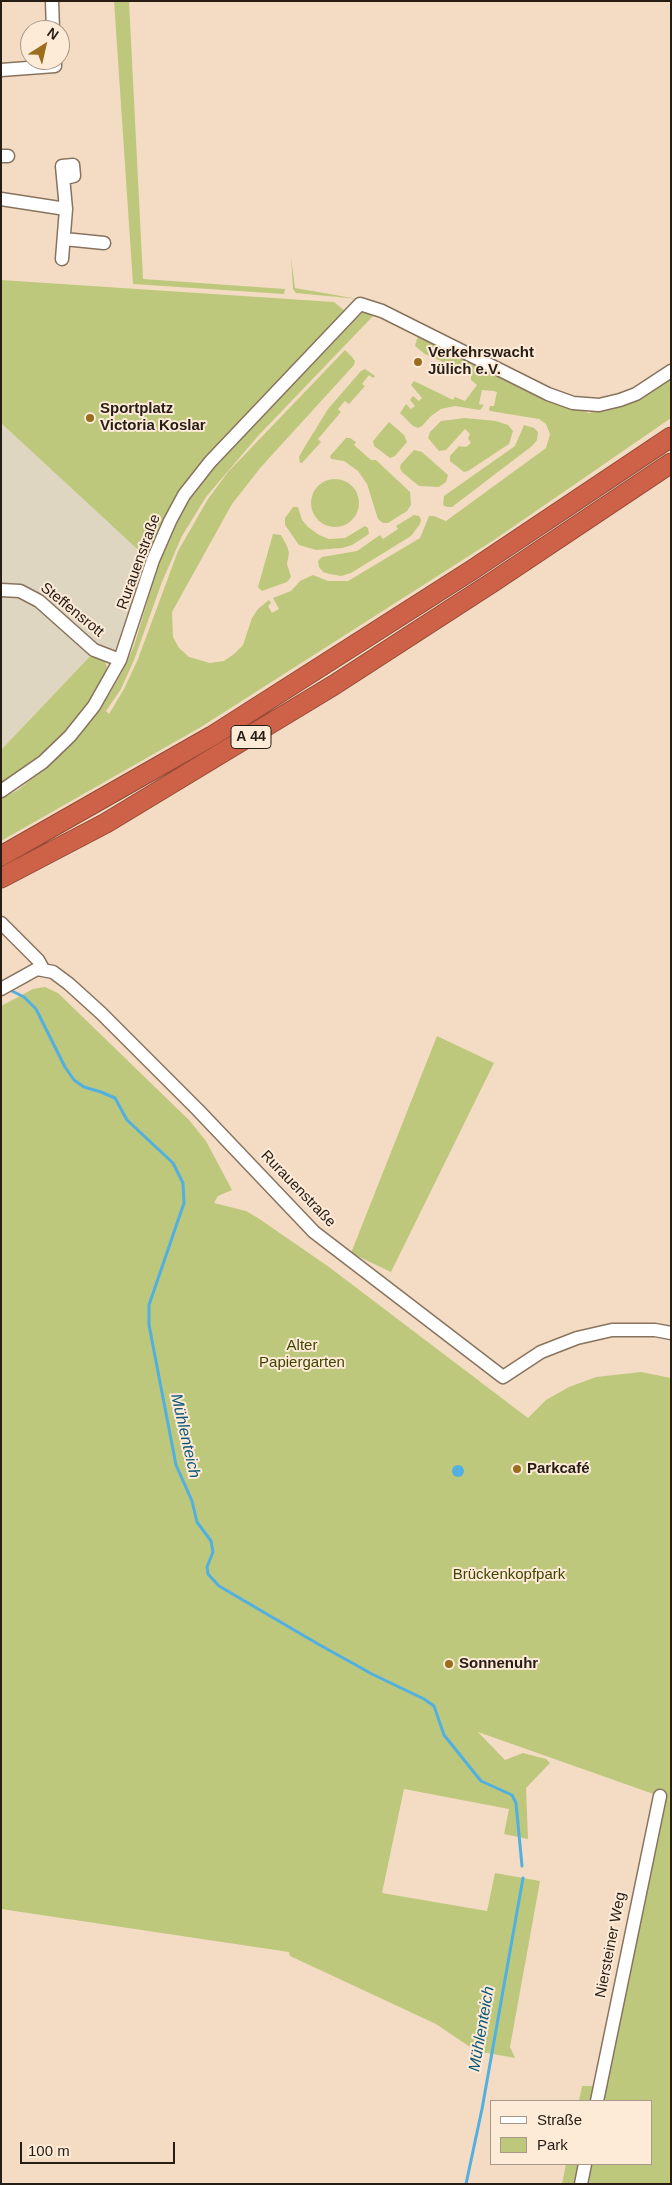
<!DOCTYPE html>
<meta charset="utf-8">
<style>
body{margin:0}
#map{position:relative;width:672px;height:2185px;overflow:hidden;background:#f4dcc4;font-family:Helvetica,sans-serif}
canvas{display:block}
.frame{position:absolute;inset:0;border:2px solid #261d15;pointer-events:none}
.legend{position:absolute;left:490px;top:2100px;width:162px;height:65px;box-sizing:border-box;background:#fdead7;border:1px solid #a79889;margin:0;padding:6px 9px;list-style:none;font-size:15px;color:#261d15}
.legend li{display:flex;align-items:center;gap:10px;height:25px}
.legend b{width:25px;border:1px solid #a79889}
.north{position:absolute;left:20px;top:20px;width:50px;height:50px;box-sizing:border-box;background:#fdead7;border:1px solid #a79889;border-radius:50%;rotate:35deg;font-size:14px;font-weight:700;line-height:20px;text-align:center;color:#261d15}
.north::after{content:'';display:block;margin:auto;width:18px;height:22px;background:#9b6e1e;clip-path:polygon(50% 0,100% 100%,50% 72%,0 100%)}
.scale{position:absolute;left:20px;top:2142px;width:155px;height:22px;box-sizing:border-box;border:2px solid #261d15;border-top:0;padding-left:6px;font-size:15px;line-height:18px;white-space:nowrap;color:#261d15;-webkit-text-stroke:4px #fdead7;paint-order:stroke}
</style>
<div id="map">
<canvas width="672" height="2185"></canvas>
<div class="frame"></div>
<ul class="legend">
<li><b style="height:6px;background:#fff"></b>Straße</li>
<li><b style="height:14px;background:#bdc87d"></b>Park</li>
</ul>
<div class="north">N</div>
<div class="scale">100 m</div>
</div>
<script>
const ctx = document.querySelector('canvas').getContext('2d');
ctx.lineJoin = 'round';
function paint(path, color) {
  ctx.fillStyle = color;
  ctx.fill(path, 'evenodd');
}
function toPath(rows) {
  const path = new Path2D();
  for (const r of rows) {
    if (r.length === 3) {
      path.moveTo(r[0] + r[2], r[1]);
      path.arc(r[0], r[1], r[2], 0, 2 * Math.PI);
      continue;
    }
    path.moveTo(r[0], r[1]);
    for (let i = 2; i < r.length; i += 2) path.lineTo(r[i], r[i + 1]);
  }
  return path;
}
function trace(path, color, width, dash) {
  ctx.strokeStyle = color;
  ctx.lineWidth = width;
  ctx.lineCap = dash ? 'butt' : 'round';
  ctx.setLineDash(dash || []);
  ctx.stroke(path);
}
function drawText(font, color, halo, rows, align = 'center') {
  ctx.font = font + ' Helvetica,sans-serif';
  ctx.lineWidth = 4;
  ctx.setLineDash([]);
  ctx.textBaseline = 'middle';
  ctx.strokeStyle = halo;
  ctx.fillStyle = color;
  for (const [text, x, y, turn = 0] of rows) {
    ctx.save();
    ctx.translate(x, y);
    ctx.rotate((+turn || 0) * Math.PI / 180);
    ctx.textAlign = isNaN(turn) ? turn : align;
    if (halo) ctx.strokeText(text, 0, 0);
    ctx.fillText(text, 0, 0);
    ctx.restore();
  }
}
paint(toPath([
 [1,423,148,559,117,652,99,646,1,750]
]), '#ded6c1');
paint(toPath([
 [114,1,129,1,143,279,285,289,284,294,133,284],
 [291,257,295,288,358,299,296,293,293,289],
 [1,280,334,302,346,312,175,500,158,532,148,559,1,423],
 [371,311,379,313,377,316,374,315,258,436,206,497,182,536,162,582,134,660,121,689,106,711,109,714,124,689,138,659,178,551,208,499,228,472,345,350,352,357,355,361,354,365,261,467,232,504,172,612,173,637,179,648,189,657,210,663,224,661,234,654,243,645,252,618,258,609,269,600,271,603,268,606,272,613,279,609,273,598,291,591,300,581,313,575,328,581,348,581,420,538,429,516,434,516,446,521,546,448,550,434,546,424,539,419,490,411,489,409,490,406,494,406,497,392,494,391,482,390,479,404,484,405,480,410,455,406,441,409,431,416,422,426,418,428,413,426,400,413,406,404,411,409,415,406,410,400,413,396,419,401,422,398,411,385,414,381,453,400,455,397,465,401,477,385,471,380,471,373,463,366,459,368,452,366,425,354,415,346,418,336,546,398,589,413,600,410,671,375,671,418,494,540,201,727,1,841,1,799,18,790,52,762,76,739,100,710,121,674,134,646,160,559,171,534,190,499,214,467,356,319,363,312],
 [365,369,375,376,373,378,369,375,362,384,365,386,349,404,345,401,338,409,341,412,318,439,321,442,302,463,300,463,299,457,304,448,328,409,361,371],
 [465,418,496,421,508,425,513,431,509,444,468,471,464,472,450,461,450,456,459,446,466,447,471,443,468,438,470,434,465,429,446,450,439,451,428,438,430,432,441,421],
 [389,422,404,435,407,442,395,456,390,458,374,446,373,441],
 [524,425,534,428,538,432,537,440,532,446,452,507,447,507,443,505,444,496,515,446],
 [346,438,350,438,356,442,354,445,371,460,376,460,410,492,411,505,407,511,388,523,383,523,378,519,367,484,358,471,344,461,331,459,330,456],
 [414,450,422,452,448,475,446,482,439,487,419,486,402,472,400,468,401,464],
 [335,503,24],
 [293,507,298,507,302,520,308,527,319,535,329,539,345,538,365,526,368,528,369,534,352,545,342,548,316,550,299,545,285,525,285,518],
 [414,515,419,516,421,519,420,524,411,536,351,573,341,576,330,574,323,572,319,567,318,561,322,557,357,551,380,535,383,539,398,529,396,526],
 [273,534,281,535,287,546,289,553,287,564,291,577,287,582,262,591,258,587],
 [93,653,105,662,107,667,105,674,89,703,59,739,17,774,1,783,1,750],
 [45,987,58,993,189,1120,206,1141,232,1190,218,1196,214,1203,246,1211,258,1218,329,1267,528,1418,546,1400,569,1387,596,1377,641,1372,671,1378,671,2184,562,2184,566,2164,651,2164,651,2101,579,2101,582,2086,603,2086,662,1797,478,1732,505,1760,523,1753,546,1759,550,1763,526,1788,528,1839,504,1834,509,1809,404,1789,382,1893,487,1911,495,1873,540,1881,510,2047,515,2058,476,2051,436,2024,290,1956,289,1952,1,1909,1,1006,33,989],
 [437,1036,494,1063,391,1272,351,1253]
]), '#bdc87d');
paint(toPath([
 [458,1471,6]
]), '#52b0e0');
trace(toPath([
 [8,989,24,997,36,1009,65,1067,74,1080,84,1087,101,1092,115,1098,127,1120,173,1163,183,1183,184,1203,149,1305,149,1325,176,1465,192,1501,197,1522,211,1541,213,1552,207,1567,208,1574,219,1586,318,1644,372,1674,424,1699,434,1706,444,1735,481,1781,512,1795,516,1803,522,1866],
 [466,2184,482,2109,523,1878]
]), '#52b0e0', 3);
const minor = toPath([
 [52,1,53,30],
 [1,70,55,66,55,60],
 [1,156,8,156],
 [64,178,74,176,73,165,62,166,66,209],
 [1,199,66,209,62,259],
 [64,239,104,243],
 [1,590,20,591,39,601,94,650,120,660],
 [1,791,43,762,70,736,94,706,120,660,153,560,170,521,184,495,210,462,360,304,382,311,548,394,573,403,599,405,620,400,636,394,671,371],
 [1,923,38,960,43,969],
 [1,989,37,969,53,972,69,984,101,1013,198,1110,314,1232,503,1377,541,1352,577,1338,612,1330,655,1330,671,1333],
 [597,2101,660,1796],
 [581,2184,585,2164]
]);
const highway = toPath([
 [1,856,212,736,472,570,671,437],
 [1,878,106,823,334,685,493,582,671,463]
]);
trace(minor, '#88735e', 15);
trace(highway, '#934a36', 21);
trace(minor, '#fff', 12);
trace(highway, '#ce6248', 19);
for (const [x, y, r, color] of [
 [418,362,5,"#9b6e1e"],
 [90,418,5,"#9b6e1e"],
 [517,1469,5,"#9b6e1e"],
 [449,1664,5,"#9b6e1e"]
]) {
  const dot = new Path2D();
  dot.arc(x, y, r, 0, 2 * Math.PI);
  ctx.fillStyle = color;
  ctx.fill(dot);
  trace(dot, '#fdead7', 2);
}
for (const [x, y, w] of [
 [251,737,40]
]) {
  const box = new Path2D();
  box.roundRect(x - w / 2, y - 11.5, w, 23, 4);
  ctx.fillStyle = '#fdead7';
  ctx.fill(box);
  trace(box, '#261d15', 1);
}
drawText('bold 14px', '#261d15', null, [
 ["A 44",251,737]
]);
drawText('bold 15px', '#261d15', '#fdead7', [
 ["Verkehrswacht",428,353],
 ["Jülich e.V.",428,370],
 ["Sportplatz",100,409],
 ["Victoria Koslar",100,426],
 ["Parkcafé",527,1469],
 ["Sonnenuhr",459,1664]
], 'left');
drawText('15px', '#261d15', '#fdead7', [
 ["Rurauenstraße",139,562,-70],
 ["Steffensrott",72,610,39],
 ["Rurauenstraße",298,1189,46],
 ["Niersteiner Weg",611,1945,-79]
]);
drawText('15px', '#3f4500', '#fdead7', [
 ["Alter",302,1346],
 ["Papiergarten",302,1363],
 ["Brückenkopfpark",509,1575]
]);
drawText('italic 16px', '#0e5879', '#fdead7', [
 ["Mühlenteich",185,1436,77],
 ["Mühlenteich",482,2029,-80]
]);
</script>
